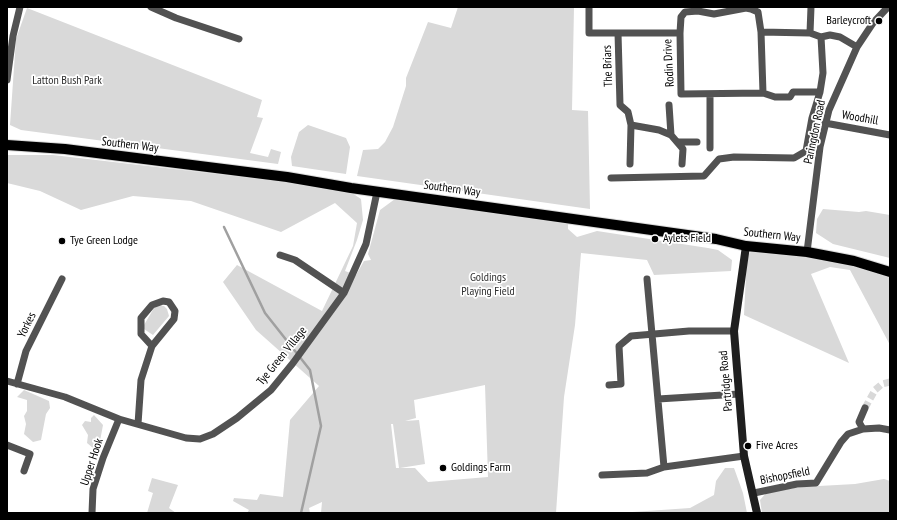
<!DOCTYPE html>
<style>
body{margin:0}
#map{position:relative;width:897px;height:520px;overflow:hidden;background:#fff;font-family:"PT Sans Narrow",sans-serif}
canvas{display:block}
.frame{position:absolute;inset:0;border:8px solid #000;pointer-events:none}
</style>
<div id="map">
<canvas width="897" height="520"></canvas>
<div class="frame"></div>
</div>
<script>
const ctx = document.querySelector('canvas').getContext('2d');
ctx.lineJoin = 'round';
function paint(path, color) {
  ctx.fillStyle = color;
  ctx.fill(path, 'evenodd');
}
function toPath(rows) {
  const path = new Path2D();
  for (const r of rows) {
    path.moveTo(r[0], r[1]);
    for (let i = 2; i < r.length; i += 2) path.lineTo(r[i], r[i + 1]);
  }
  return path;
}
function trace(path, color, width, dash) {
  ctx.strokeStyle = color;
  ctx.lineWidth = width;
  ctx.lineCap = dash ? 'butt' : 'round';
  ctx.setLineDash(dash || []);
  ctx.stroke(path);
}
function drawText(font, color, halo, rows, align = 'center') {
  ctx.font = font + ' "PT Sans Narrow",sans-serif';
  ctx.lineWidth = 3.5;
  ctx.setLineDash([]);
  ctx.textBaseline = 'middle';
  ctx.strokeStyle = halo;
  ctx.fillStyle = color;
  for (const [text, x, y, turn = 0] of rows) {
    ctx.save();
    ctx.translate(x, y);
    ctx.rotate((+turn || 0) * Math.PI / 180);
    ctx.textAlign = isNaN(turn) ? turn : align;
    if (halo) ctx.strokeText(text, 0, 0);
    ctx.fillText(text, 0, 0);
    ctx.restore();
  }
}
paint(toPath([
 [458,7,574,7,572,110,588,111,590,209,357,176,363,150,378,149,385,142,393,127,406,86,406,78,428,22,451,28],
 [27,8,262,100,257,117,263,118,250,153,268,157,271,149,281,152,278,164,21,130,10,125,16,39],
 [308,125,346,138,350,147,346,174,292,166,291,157,299,132],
 [7,155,53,155,295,183,352,193,361,199,363,220,357,240,345,271,356,275,364,261,371,260,368,254,380,210,395,199,568,224,568,229,577,237,597,231,708,248,718,250,732,260,731,271,654,275,647,260,581,253,575,325,564,397,556,513,321,513,322,502,309,508,310,513,247,513,249,510,233,501,234,498,257,500,260,494,283,497,290,420,319,386,256,330,223,282,237,265,322,311,353,246,357,223,335,203,281,232,191,201,133,196,81,210,40,191,7,183],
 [485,385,488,477,428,482,415,468,400,468,425,464,419,420,405,421,416,418,414,400],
 [391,424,393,424,399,468,396,468],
 [823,209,859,212,866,211,890,215,890,258,833,244,816,233,817,219],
 [797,251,890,277,890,345,850,270,830,267,811,274,849,363,744,315,747,255,751,252],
 [159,305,164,306,167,309,169,316,153,335,144,329,144,325,154,308],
 [24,390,49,401,50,408,46,414,41,440,33,442,24,434,26,424,24,416,27,411,27,400,17,397],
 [94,415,103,425,100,441,93,448,87,443,88,435,82,425,85,421,91,422,91,418],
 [725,468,734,468,743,493,747,513,618,513,690,508,714,495,716,481],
 [152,478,178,485,169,508,176,513,147,513,153,493,148,491],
 [884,479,890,481,890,513,762,513,760,500,767,492,801,487,855,484]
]), '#d9d9d9');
trace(toPath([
 [224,227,265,313,310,370,321,426,301,513]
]), '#a0a0a0', 2.5);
trace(toPath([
 [865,408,875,390,882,384,890,382]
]), '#d9d9d9', 7, [7, 3.5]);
const primary = toPath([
 [7,145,65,149,287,177,351,188,716,239,746,246,807,252,854,261,890,272]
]);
trace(primary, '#dbdbdb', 12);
trace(toPath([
 [151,7,176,18,239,39],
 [589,7,589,33,618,33,620,105,628,112,631,125,659,130,671,135,683,149,682,164],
 [618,33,680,33,681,94,763,93,761,32,810,33,821,37],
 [680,33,681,17,685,12,698,11,714,14,746,8,751,9,758,12,761,32],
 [810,33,811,7],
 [7,80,13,36,20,7],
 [763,93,775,97,790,97,793,92,820,92],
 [710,94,710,148],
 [669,105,671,135],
 [825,123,890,135],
 [679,142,697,142],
 [630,164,631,125],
 [611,178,704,176,719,159,734,157,794,158,806,151,812,118,820,92,823,73,821,37,830,35,840,37,857,47],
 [807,252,820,147,829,110,857,47,873,23,888,7],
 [280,255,295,260,344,293],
 [647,279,664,467],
 [7,381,65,397,119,419,186,438,200,439,213,434,237,418,271,390,293,363,344,293,366,244,377,192],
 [17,384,26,351,62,279],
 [609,385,621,384,619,346,631,336,689,331,734,331],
 [658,399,739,394],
 [138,424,141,380,152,346,141,334,141,318,152,305,163,301,169,302,175,311,174,319,152,346],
 [863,429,859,422,865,408],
 [7,445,30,454,24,471],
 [602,475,647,473,664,467,744,456],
 [754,493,797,484,816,483,841,442,848,434,863,429,879,428,890,430],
 [92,513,93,489,103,458,119,419]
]), '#525252', 7);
trace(toPath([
 [746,246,734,331,744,456,757,513]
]), '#1f1f1f', 8);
trace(primary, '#000', 10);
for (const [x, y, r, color] of [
 [879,21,4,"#000"],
 [655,239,4,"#000"],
 [62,241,4,"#000"],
 [748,446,4,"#000"],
 [443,468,4,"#000"]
]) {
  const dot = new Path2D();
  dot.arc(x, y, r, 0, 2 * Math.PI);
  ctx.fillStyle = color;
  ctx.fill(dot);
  trace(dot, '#fff', 1.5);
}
drawText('12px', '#000', '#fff', [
 ["Barleycroft",871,21,"right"],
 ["Aylets Field",663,239],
 ["Tye Green Lodge",70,241],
 ["Five Acres",756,446],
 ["Goldings Farm",451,468]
], 'left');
drawText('12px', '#000', '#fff', [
 ["Rodin Drive",669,63,-93],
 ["The Briars",608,66,-92],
 ["Woodhill",860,118,10],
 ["Paringdon Road",815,132,-78],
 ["Southern Way",130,145,7],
 ["Southern Way",452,189,8],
 ["Southern Way",772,235,6],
 ["Yorkes",27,325,-64],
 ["Tye Green Village",282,356,-51],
 ["Partridge Road",726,381,-95],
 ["Upper Hook",92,462,-72],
 ["Bishopsfield",785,476,-11]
]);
drawText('12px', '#303030', '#fff', [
 ["Latton Bush Park",67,81],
 ["Goldings",488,278],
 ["Playing Field",488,292]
]);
</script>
